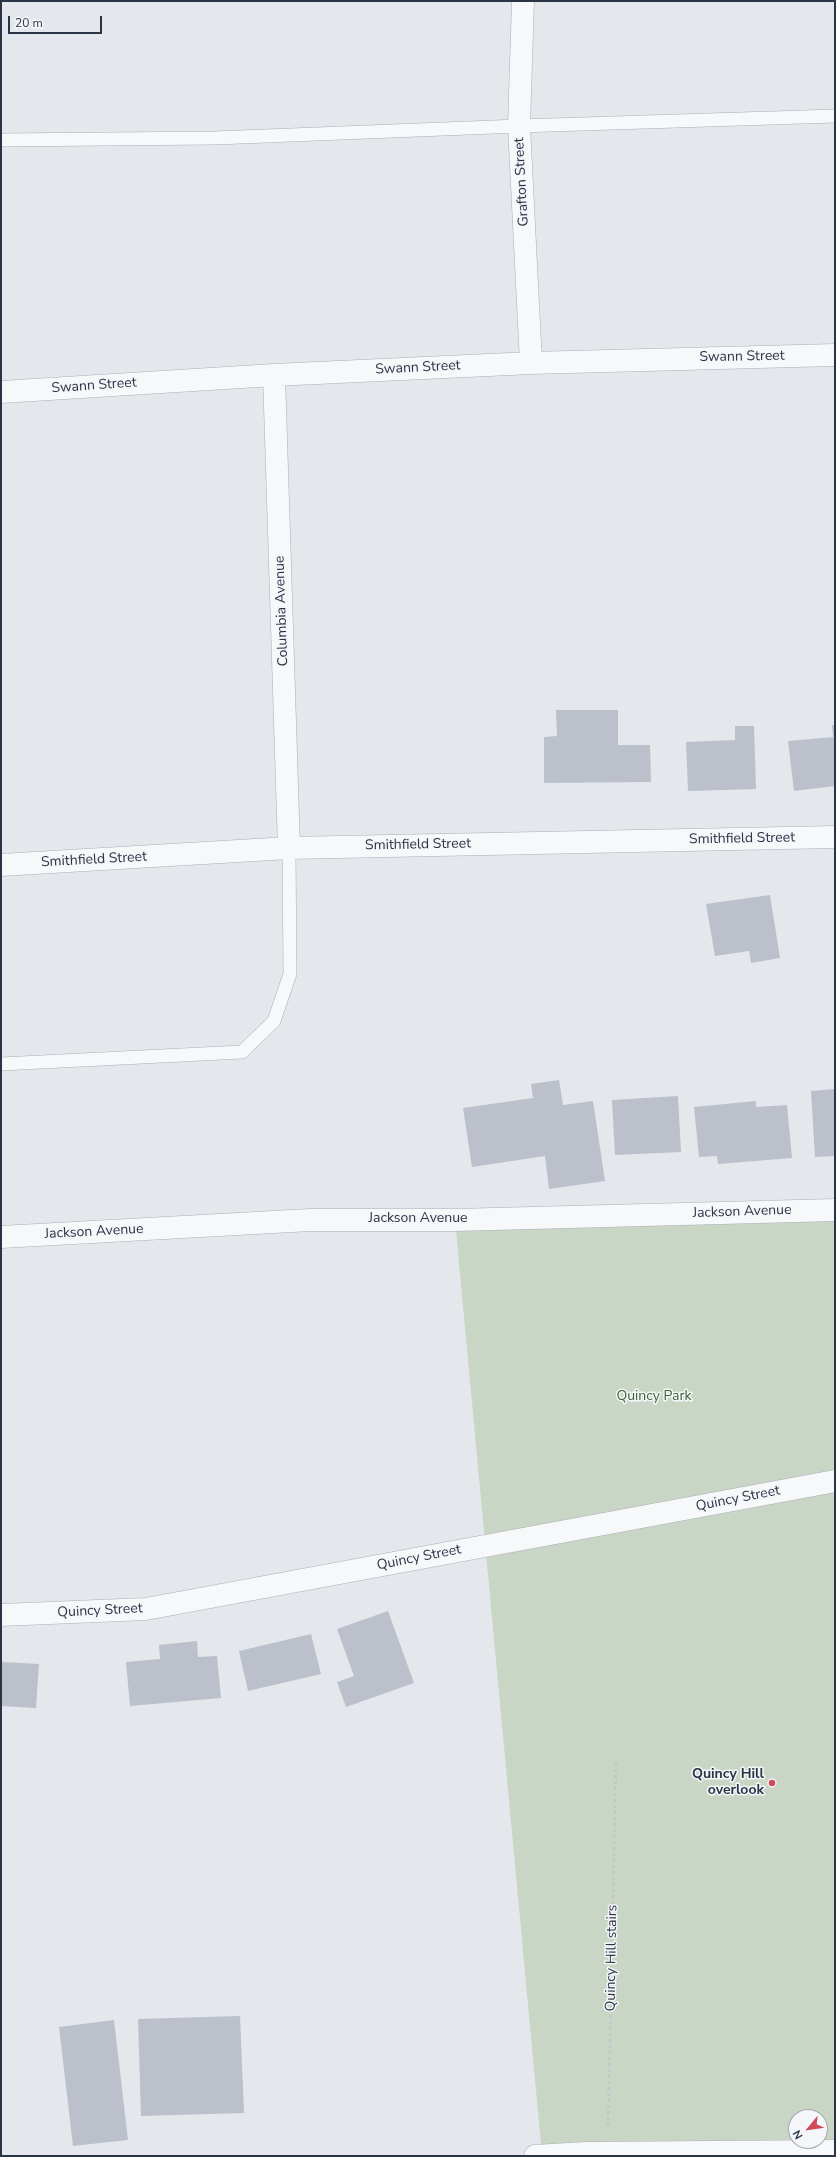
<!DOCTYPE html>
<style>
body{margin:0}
#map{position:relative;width:836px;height:2157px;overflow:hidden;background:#e4e7ec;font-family:"Nunito Sans",sans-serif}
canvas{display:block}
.frame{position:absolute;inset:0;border:2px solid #2b3445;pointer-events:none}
.north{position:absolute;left:788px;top:2109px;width:40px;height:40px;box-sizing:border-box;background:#f4f6f9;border:1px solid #a4a8b1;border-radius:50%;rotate:241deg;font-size:11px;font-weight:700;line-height:16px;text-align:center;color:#2b3445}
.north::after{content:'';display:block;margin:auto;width:14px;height:18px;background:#d1495b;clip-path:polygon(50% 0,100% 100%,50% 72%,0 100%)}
.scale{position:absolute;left:8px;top:16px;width:94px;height:18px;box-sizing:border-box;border:2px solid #2b3445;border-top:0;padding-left:5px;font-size:12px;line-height:14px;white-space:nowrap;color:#2b3445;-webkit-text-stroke:3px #f4f6f9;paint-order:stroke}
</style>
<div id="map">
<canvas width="836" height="2157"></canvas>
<div class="frame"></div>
<div class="north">N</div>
<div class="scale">20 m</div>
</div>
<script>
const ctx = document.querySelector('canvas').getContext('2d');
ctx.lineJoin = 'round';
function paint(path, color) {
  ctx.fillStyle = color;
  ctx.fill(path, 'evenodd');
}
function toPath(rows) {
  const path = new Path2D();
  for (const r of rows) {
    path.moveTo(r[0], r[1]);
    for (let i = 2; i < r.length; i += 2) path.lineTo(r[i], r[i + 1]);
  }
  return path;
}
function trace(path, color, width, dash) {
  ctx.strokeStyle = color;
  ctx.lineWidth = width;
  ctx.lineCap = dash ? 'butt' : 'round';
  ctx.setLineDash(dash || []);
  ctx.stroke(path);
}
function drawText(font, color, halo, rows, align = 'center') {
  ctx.font = font + ' "Nunito Sans",sans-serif';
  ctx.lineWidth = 3;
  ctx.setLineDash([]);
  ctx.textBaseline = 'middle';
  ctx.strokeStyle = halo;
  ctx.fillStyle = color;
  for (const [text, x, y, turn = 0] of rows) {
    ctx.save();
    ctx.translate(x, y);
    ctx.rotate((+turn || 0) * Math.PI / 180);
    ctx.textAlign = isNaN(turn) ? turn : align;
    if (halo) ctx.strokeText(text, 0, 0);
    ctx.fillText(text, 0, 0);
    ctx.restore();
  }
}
paint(toPath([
 [835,1210,835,2148,542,2155,455,1220],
 [796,2117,820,2117,820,2141,796,2141]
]), '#c9d6c5');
paint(toPath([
 [556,710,618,710,618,745,650,745,651,782,544,783,544,737,557,736],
 [832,725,835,725,835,786,794,791,788,741,833,737],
 [735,726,754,726,756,789,688,791,686,742,735,740],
 [770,895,780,958,751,963,749,951,715,956,706,904],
 [559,1080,563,1105,593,1101,605,1181,549,1189,545,1156,472,1167,463,1108,533,1098,531,1084],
 [835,1089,835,1156,815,1157,811,1091],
 [678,1096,681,1152,615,1155,612,1100],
 [756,1101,756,1107,787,1105,792,1158,718,1164,717,1156,699,1157,694,1107],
 [388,1611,414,1683,346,1707,337,1682,354,1676,337,1629],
 [311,1634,321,1674,248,1691,239,1651],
 [197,1641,198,1657,217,1656,221,1698,130,1706,126,1662,160,1659,159,1645],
 [1,1662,39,1664,36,1708,1,1706],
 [240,2016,244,2113,141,2116,138,2019],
 [114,2020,128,2140,73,2146,59,2027]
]), '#bbc0ca');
const service = toPath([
 [1,140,215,138,519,126,835,116],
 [1,1064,242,1052,274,1021,290,974,289,848]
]);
const minor = toPath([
 [523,1,519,126,531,363],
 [274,375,289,848],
 [1,392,274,375,531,363,835,355],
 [1,865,289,848,835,837],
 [1,1237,310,1220,455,1220,835,1210],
 [1,1615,146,1609,835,1481]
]);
const tertiary = toPath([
 [535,2156,586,2153,835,2151]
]);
trace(service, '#a9aeb7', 14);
trace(minor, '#a9aeb7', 23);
trace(tertiary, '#a9aeb7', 23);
trace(toPath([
 [608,2126,616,1763]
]), '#c2c5cb', 2.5, [3, 3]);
trace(service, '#f7f8fa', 13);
trace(minor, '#f7f8fa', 22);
trace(tertiary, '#f7f8fa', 22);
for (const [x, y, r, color] of [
 [772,1783,4,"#d1495b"]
]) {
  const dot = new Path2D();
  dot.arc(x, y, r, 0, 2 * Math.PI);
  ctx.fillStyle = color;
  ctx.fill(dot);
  trace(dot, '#f4f6f9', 1.5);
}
drawText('14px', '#2b3445', '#f4f6f9', [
 ["Grafton Street",522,182,-93],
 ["Swann Street",742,357,-1],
 ["Swann Street",418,368,-3],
 ["Swann Street",94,386,-4],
 ["Columbia Avenue",282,611,-92],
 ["Smithfield Street",742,839,-1],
 ["Smithfield Street",418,845,-1],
 ["Smithfield Street",94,860,-3],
 ["Jackson Avenue",742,1212,-2],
 ["Jackson Avenue",418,1219],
 ["Jackson Avenue",94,1232,-3],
 ["Quincy Street",738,1499,-11],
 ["Quincy Street",419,1558,-11],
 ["Quincy Street",100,1611,-3],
 ["Quincy Hill stairs",612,1958,-89]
]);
drawText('14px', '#3f6138', '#f4f6f9', [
 ["Quincy Park",654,1397]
]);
drawText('bold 14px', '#2b3445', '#f4f6f9', [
 ["Quincy Hill",764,1775],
 ["overlook",764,1791]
], 'right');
</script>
